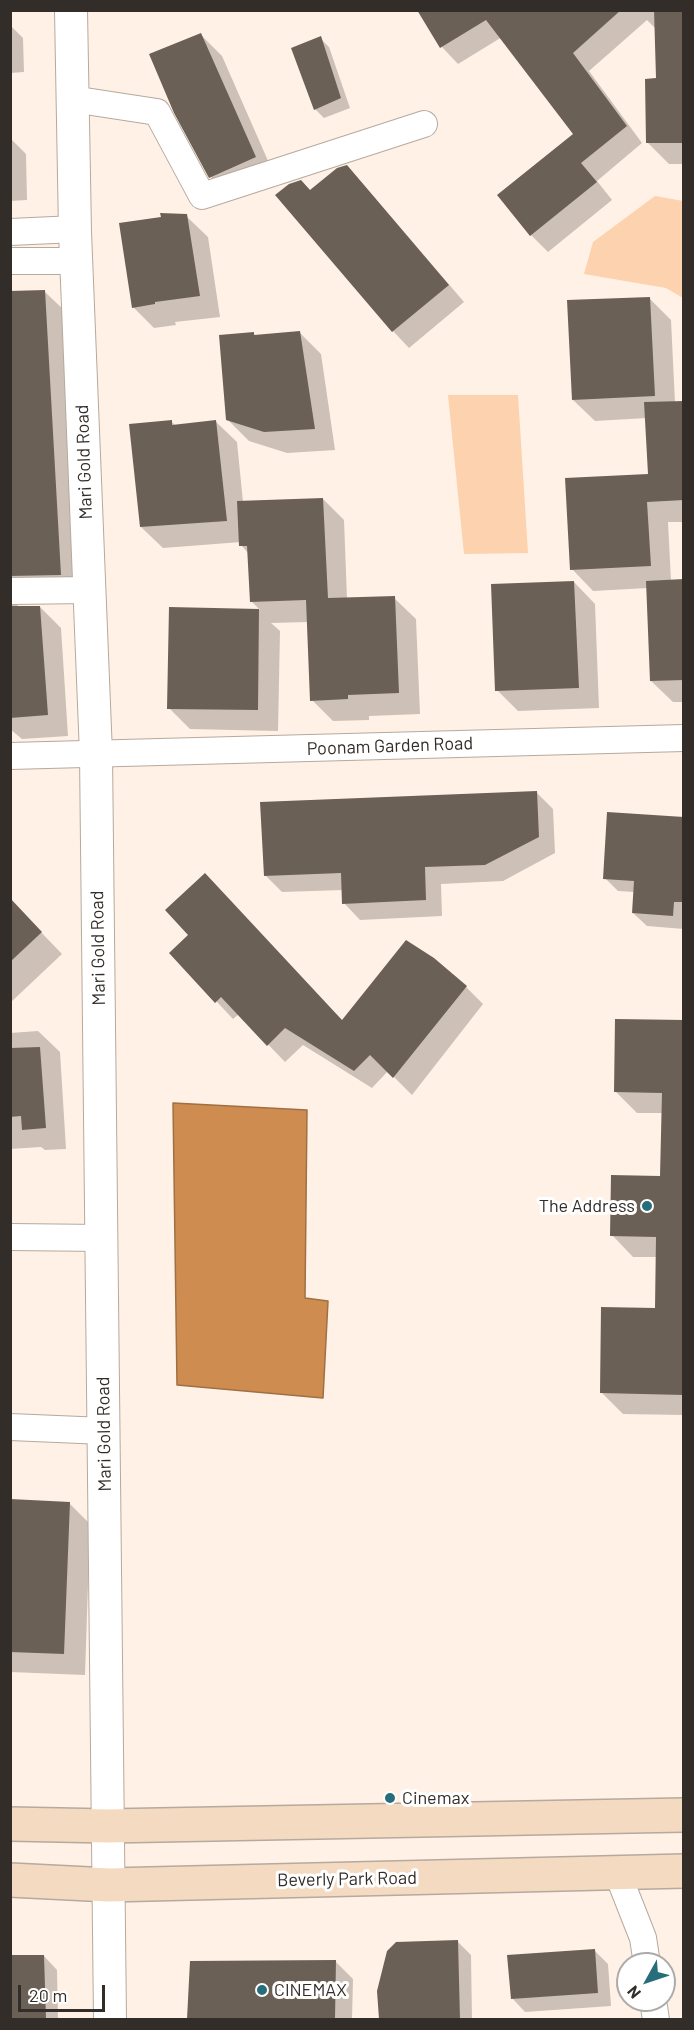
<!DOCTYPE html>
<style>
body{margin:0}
#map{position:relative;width:694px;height:2030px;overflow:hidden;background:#fff1e5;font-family:Barlow,sans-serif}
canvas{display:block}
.frame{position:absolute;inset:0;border:12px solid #322d29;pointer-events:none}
.north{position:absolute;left:616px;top:1952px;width:60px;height:60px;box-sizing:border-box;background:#fff;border:2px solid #adaba9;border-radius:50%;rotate:230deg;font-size:16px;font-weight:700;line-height:24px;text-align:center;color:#322d29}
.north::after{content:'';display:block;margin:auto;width:21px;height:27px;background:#276e7b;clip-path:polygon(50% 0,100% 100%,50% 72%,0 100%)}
.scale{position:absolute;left:18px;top:1985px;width:87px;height:27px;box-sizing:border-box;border:3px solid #322d29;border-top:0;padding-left:8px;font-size:18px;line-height:21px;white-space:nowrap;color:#322d29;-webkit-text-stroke:4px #fff;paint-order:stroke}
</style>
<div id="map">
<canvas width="694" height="2030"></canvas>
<div class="frame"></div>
<div class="north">N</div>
<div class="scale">20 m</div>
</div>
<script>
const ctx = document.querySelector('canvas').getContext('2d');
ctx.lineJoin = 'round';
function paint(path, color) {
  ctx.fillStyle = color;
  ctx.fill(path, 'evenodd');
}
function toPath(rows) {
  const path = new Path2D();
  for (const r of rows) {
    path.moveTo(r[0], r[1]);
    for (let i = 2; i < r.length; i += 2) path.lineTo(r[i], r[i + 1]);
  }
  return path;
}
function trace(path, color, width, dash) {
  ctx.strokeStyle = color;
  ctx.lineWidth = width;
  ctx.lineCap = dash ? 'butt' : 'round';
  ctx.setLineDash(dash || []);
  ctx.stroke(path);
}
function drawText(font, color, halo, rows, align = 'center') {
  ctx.font = font + ' Barlow,sans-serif';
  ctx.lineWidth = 6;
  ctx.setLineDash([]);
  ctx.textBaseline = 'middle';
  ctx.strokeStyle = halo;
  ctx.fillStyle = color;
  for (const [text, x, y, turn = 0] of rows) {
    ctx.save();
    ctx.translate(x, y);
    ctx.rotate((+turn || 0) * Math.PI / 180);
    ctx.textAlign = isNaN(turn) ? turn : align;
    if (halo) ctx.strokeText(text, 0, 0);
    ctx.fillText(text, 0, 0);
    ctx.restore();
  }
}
paint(toPath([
 [655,196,683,201,683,298,666,288,584,274,593,242],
 [448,395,518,395,528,553,464,554]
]), '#fdd2ae');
const water = toPath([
 [173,1103,307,1110,305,1298,328,1301,323,1398,177,1385,173,1103]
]);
paint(water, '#ce8c50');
trace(water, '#9f7044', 1.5);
paint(toPath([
 [418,10,684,10,684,164,669,164,648,143,657,80,656,29,647,20,589,71,642,143,597,181,612,200,548,252,531,235,575,134,502,37,458,64,442,47],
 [10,25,23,38,24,72,10,73],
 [201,35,222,56,276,179,232,198,211,177],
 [320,38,329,47,350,108,324,118,315,109],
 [10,138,26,154,27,200,10,201],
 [346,167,363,184,464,302,409,348,393,331,311,192],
 [186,216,208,237,220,317,175,322,176,325,154,328,133,307],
 [44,291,66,312,82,596,23,599,17,606,40,607,61,628,68,736,22,739,10,729,10,293],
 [649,298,671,320,675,403,684,402,684,522,668,522,671,581,684,581,684,702,673,702,651,681,648,588,593,591,572,569,649,475,647,418,595,421,573,400],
 [300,333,321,354,335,450,287,453,249,441,227,419,254,334,257,337],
 [171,421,176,426,215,421,237,442,243,502,323,499,344,520,347,599,394,598,416,619,420,714,369,716,369,720,333,721,312,700,308,622,271,623,280,631,278,731,190,729,169,708,170,608,260,610,251,601,249,554,241,545,241,542,163,548,141,527],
 [574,582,595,604,599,708,518,711,497,690],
 [536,792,553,809,555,853,503,881,441,884,442,916,360,920,344,903,343,890,282,892,266,876],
 [684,819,684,929,647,926,633,913,634,892,618,891,605,878],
 [10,900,62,954,10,1003],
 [171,953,342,1021,466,987,483,1004,412,1095,388,1071,372,1088,303,1045,285,1062,239,1014,233,1019],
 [684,1022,684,1415,623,1414,601,1392,656,1309,657,1257,633,1257,612,1235,662,1177,663,1113,637,1113,615,1091],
 [38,1031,60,1052,66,1149,45,1150,41,1147,10,1149,10,1033],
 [10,1501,69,1503,90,1524,85,1675,10,1672],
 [458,1942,471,1955,472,2020,381,2020,378,1991],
 [594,1950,608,1964,611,2006,525,2012,512,1998],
 [44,1956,57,1970,58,2020,10,2020,10,1957],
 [336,1962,353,1979,352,2020,189,2020,192,1963]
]), '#0003');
paint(toPath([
 [417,10,621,10,573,53,627,126,581,163,597,182,530,236,497,195,573,134,486,20,440,48],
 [654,10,684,10,684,143,646,143,645,79,656,78],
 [201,33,256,157,209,178,174,113,149,54],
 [321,36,341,98,314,110,291,48],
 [347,165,449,285,392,332,275,195,289,184,301,180,310,190,337,168],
 [160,213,187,214,200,296,155,302,155,304,132,308,119,223,161,217],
 [45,290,61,575,10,576,10,291],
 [650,297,655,396,572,400,567,300],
 [300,331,315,429,264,432,226,420,219,335,254,332,254,335],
 [684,401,684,500,647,502,651,566,570,570,565,478,648,474,644,402],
 [172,420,172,425,216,420,227,521,140,527,129,424],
 [323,498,328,598,395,596,399,693,348,695,348,699,310,701,306,600,250,602,247,546,239,546,237,501],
 [684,579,684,680,650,681,646,581],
 [574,581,579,688,495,691,491,584],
 [10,606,40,606,48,715,10,718],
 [169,607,259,609,258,710,167,709],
 [537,791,539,837,485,865,425,867,426,900,342,904,341,873,264,876,260,802],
 [607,812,684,817,684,902,674,902,673,916,632,913,634,881,603,879],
 [205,873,342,1020,406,940,434,958,467,986,393,1078,370,1055,354,1071,285,1028,267,1046,221,997,215,1003,169,953,188,935,165,910],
 [10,898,42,932,10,962],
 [615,1019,684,1020,684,1395,600,1393,601,1307,655,1308,656,1237,610,1236,611,1175,660,1176,662,1093,614,1092],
 [40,1047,46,1128,22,1130,21,1116,10,1117,10,1048],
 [10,1499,70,1502,64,1654,10,1652],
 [458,1940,460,2019,379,2019,377,1991,387,1951,396,1942],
 [595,1949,598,1993,511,1999,507,1955],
 [10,1955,44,1955,46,2019,10,2019],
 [336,1960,335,2019,187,2019,190,1961]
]), '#6b6056');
const minor = toPath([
 [72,99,157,112,202,196,424,124],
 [10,232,76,229],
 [10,261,76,261],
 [10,591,89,590],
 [10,756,684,738],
 [10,1237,102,1238],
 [10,1427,104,1431],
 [617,1872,643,1938,647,1964],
 [653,2000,656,2020]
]);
const tertiary = toPath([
 [71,10,75,232,96,754,110,2020]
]);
const secondary = toPath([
 [10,1824,108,1826,684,1815],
 [10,1880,109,1885,684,1871]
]);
trace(minor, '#b6a99e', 28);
trace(tertiary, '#b6a99e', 34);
trace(secondary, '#b6a99e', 36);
trace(minor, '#fff', 26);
trace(tertiary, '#fff', 32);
trace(secondary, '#f3dac0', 33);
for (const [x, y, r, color] of [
 [647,1206,6,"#276e7b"],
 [390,1798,6,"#276e7b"],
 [262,1990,6,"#276e7b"]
]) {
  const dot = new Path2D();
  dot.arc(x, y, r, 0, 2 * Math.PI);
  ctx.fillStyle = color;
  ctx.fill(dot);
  trace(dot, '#fff', 2);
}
drawText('18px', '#322d29', '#fff', [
 ["Mari Gold Road",84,462,-92],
 ["Poonam Garden Road",390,746,-2],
 ["Mari Gold Road",98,948,-91],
 ["Mari Gold Road",104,1434,-91],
 ["Beverly Park Road",347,1879,-1]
]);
drawText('18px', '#322d29', '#fff', [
 ["The Address",635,1206,"right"],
 ["Cinemax",402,1798],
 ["CINEMAX",274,1990]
], 'left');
</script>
